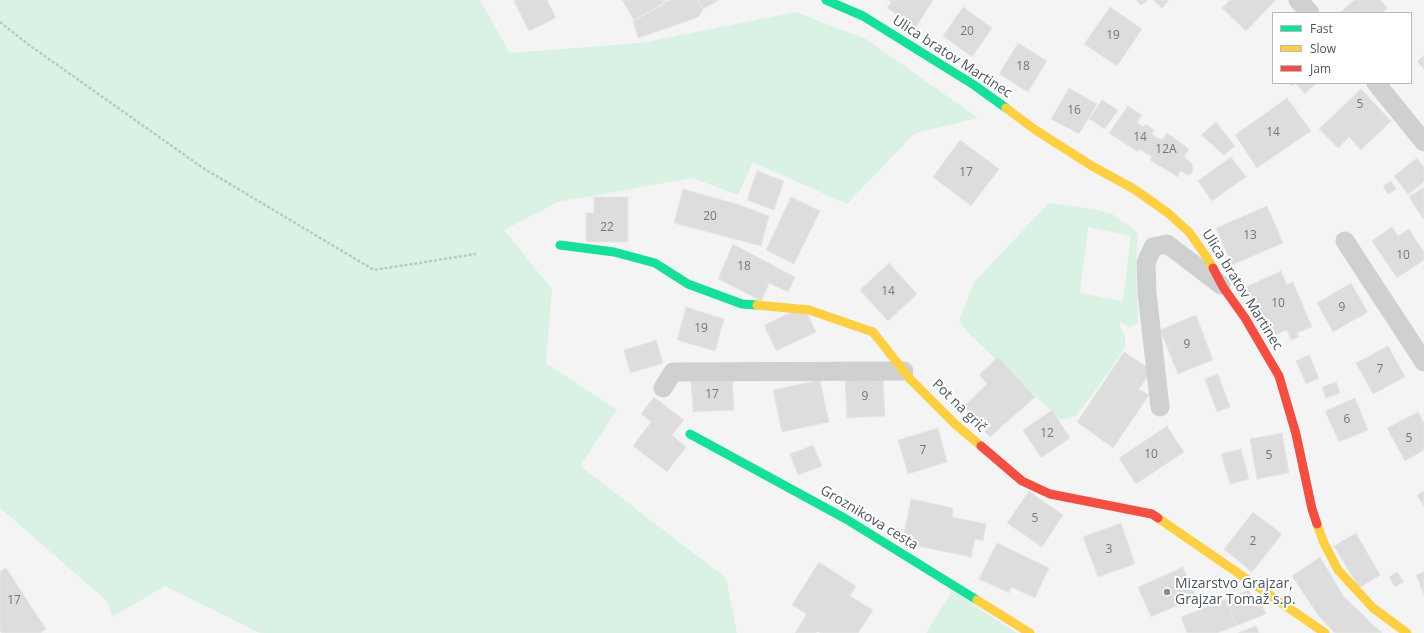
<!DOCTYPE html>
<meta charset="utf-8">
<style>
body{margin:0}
#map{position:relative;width:1424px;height:633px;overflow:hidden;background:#f4f4f4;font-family:"Open Sans",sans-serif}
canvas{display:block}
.legend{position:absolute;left:1272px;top:12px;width:140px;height:72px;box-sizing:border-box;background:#fff;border:1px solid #b7bbc0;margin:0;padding:5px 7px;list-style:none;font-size:12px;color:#4a5661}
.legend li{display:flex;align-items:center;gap:8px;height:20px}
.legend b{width:20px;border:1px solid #b7bbc0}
</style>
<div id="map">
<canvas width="1424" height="633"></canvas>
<ul class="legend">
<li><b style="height:5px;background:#16e098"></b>Fast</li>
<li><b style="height:5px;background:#ffcf43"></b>Slow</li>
<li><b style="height:5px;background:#f24e42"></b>Jam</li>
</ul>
</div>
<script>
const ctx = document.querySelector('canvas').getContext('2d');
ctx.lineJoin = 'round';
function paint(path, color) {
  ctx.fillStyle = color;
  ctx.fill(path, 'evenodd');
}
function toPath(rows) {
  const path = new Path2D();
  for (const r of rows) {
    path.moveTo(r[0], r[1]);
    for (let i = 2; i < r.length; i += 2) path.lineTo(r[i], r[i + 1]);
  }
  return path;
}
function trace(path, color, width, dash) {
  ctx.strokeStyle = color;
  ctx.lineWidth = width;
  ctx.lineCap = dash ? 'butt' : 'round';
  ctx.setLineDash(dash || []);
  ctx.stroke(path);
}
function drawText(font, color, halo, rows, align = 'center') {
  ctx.font = font + ' "Open Sans",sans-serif';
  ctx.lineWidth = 4;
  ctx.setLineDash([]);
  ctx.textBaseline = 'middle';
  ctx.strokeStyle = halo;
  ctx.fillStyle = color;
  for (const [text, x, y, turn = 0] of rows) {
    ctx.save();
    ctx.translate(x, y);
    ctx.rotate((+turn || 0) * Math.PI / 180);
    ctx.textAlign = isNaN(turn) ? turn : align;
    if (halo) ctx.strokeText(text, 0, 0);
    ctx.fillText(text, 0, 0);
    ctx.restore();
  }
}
paint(toPath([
 [0,0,480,0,510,53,640,43,795,12,866,39,978,118,915,133,847,204,753,162,738,195,692,178,558,202,504,230,552,289,546,363,617,410,580,466,726,578,737,633,260,633,165,586,112,617,107,601,0,508],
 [1049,203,1093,209,1112,214,1138,233,1136,264,1138,323,1129,328,1121,322,1119,325,1125,335,1125,346,1113,366,1076,416,1061,420,968,333,959,321,974,282],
 [1088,227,1131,236,1123,301,1080,293],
 [952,591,1017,633,926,633]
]), '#d9f2e3');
const building = toPath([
 [516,0,547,0,556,18,529,31,514,1,516,0],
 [622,0,666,0,662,3,662,4,634,20,622,0],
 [671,0,698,0,703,9,699,17,638,38,633,21,663,5,663,3,671,0],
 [698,0,719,0,703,9,698,0],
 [888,0,933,0,916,27,887,8,891,2,888,0],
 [1136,0,1148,0,1141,5,1136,0],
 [1153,0,1169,0,1162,8,1153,0],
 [1230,0,1276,0,1246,31,1222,8,1230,0],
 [1354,0,1380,0,1387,8,1382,13,1340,13,1354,0],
 [963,7,992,28,972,57,943,36,963,7],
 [1110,7,1142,29,1117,66,1084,44,1110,7],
 [1018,43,1047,61,1028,92,999,74,1018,43],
 [1424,55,1424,69,1417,62,1424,55],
 [1289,83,1316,83,1305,94,1295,83,1291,86,1289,83],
 [1069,88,1097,104,1079,134,1051,119,1069,88],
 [1361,89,1391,121,1361,150,1349,137,1338,148,1319,129,1361,89],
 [1287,98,1311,131,1257,168,1235,135,1287,98],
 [1102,100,1118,110,1105,129,1089,119,1102,100],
 [1128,106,1142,115,1137,122,1144,127,1146,124,1154,130,1152,135,1162,140,1167,133,1189,149,1184,157,1192,164,1193,172,1189,175,1180,171,1178,177,1150,160,1152,157,1139,149,1138,152,1109,133,1128,106],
 [1216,122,1235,146,1224,155,1201,135,1216,122],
 [960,140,999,169,971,206,933,177,960,140],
 [1231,157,1246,177,1212,201,1198,181,1231,157],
 [1417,158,1424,167,1424,182,1408,194,1394,176,1417,158],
 [757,171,784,181,774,210,747,200,757,171],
 [1391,181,1396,189,1388,194,1383,186,1391,181],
 [1424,187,1424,220,1409,197,1424,187],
 [683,189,740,205,769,216,761,246,674,223,683,189],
 [594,197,628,197,628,242,586,242,586,213,594,213,594,197],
 [791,197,820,211,794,264,766,250,791,197],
 [1267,206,1283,243,1232,265,1216,228,1267,206],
 [1392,227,1398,236,1409,229,1424,252,1424,260,1397,278,1372,241,1392,227],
 [733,244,795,277,788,292,769,283,762,301,718,279,733,244],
 [889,263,917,294,888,321,860,290,889,263],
 [1281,271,1287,285,1293,282,1312,327,1297,333,1299,337,1291,340,1287,330,1267,338,1246,287,1281,271],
 [1351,283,1368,312,1333,332,1317,303,1351,283],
 [686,307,724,319,715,351,677,340,686,307],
 [797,310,807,313,816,332,776,351,764,325,797,310],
 [1196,315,1213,360,1178,374,1160,330,1196,315],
 [656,340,663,363,630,373,624,350,656,340],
 [1388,346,1405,377,1373,394,1356,363,1388,346],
 [1124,352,1152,370,1139,389,1149,395,1113,448,1077,422,1124,352],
 [1309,355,1319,378,1306,384,1296,361,1309,355],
 [998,357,1035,397,990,437,963,407,987,384,979,375,998,357],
 [1218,374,1230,407,1217,412,1205,379,1218,374],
 [732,377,734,410,693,412,691,379,732,377],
 [883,377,885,416,847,418,845,379,883,377],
 [820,380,829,422,782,432,773,390,820,380],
 [1336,382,1340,393,1326,398,1322,387,1336,382],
 [654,397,684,420,672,435,686,447,667,472,633,446,651,422,641,414,654,397],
 [1355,398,1368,430,1339,442,1325,411,1355,398],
 [1052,410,1070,438,1041,458,1023,430,1052,410],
 [1418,412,1424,423,1424,450,1405,461,1387,428,1418,412],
 [1167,426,1184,452,1136,484,1119,458,1167,426],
 [938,428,947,462,908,474,898,440,938,428],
 [1282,433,1289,473,1257,479,1250,439,1282,433],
 [813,445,822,466,798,475,790,454,813,445],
 [1241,449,1249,479,1230,484,1221,454,1241,449],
 [1029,491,1063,515,1042,547,1007,523,1029,491],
 [1424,491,1424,507,1417,495,1424,491],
 [911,499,953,508,952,517,986,524,983,541,975,539,971,557,902,543,911,499],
 [1253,512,1282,534,1252,572,1224,549,1253,512],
 [1121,523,1135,564,1098,577,1083,537,1121,523],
 [1356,533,1380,575,1359,588,1334,546,1356,533],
 [997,543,1049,568,1035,598,1011,587,1009,593,979,579,997,543],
 [1320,557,1344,597,1382,633,1335,633,1318,615,1292,576,1320,557],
 [819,562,856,586,850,596,873,610,858,633,821,633,817,631,816,633,795,633,807,614,792,605,819,562],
 [1183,567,1196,597,1151,617,1138,587,1183,567],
 [6,568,46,629,40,633,2,633,0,630,0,572,6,568],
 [1397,572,1404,582,1395,587,1389,577,1397,572],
 [1424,572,1424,595,1416,575,1424,572],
 [1249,590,1253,600,1259,597,1266,614,1236,626,1226,599,1249,590],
 [1226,599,1236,626,1217,633,1187,633,1181,617,1226,599],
 [1256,626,1259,633,1238,633,1256,626]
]);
paint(building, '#ddddde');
trace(building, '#e5e6e7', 1);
trace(toPath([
 [0,22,29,45,203,168,374,270,476,254]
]), '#bcc7c4', 2.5, [3, 2]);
trace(toPath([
 [1298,0,1310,13],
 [1376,83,1424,142],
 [1345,241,1424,362],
 [663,388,673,372,904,371],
 [1160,407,1147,293,1146,263,1153,247,1167,244,1221,285]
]), '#ced0d2', 19);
trace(toPath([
 [826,0,863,16,974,85,1006,108],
 [560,245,614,252,655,263,688,284,742,304,757,305],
 [690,434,846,519,977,600]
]), '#16e098', 9);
trace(toPath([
 [1006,108,1034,129,1092,166,1134,189,1168,213,1189,232,1206,256,1213,268],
 [757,305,809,310,873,332,910,379,955,424,981,446],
 [1158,518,1325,633],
 [1317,524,1324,543,1338,570,1373,608,1407,633],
 [977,600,1030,633]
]), '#ffcf43', 9);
trace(toPath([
 [1213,268,1223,287,1245,318,1279,376,1296,434,1312,509,1317,524],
 [981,446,1022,481,1050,494,1152,514,1158,518]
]), '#f24e42', 9);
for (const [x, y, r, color] of [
 [1167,592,4,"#868d94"]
]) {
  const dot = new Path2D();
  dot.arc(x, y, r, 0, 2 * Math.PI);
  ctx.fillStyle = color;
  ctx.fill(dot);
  trace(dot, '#fff', 1.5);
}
drawText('12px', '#707881', null, [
 ["20",967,32],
 ["19",1113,36],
 ["18",1023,67],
 ["5",1360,105],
 ["16",1074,111],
 ["14",1273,133],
 ["14",1140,138],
 ["12A",1166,150],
 ["17",966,173],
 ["20",710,217],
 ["22",607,228],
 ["13",1250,236],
 ["10",1403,256],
 ["18",744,267],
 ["14",888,292],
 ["10",1278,304],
 ["9",1342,308],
 ["19",701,329],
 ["9",1187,345],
 ["7",1380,370],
 ["17",712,395],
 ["9",865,397],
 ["6",1347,420],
 ["12",1047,434],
 ["5",1409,439],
 ["7",923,451],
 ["10",1151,455],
 ["5",1269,456],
 ["5",1035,519],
 ["2",1253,542],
 ["3",1109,550],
 ["17",14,601]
]);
drawText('14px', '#4a5661', '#fff', [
 ["Ulica bratov Martinec",952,57,33],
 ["Ulica bratov Martinec",1242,290,58],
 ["Pot na grič",959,406,44],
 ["Groznikova cesta",869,518,31]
]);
drawText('14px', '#4a5661', '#fff', [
 ["Mizarstvo Grajzar,",1175,584],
 ["Grajzar Tomaž s.p.",1175,600]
], 'left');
</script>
